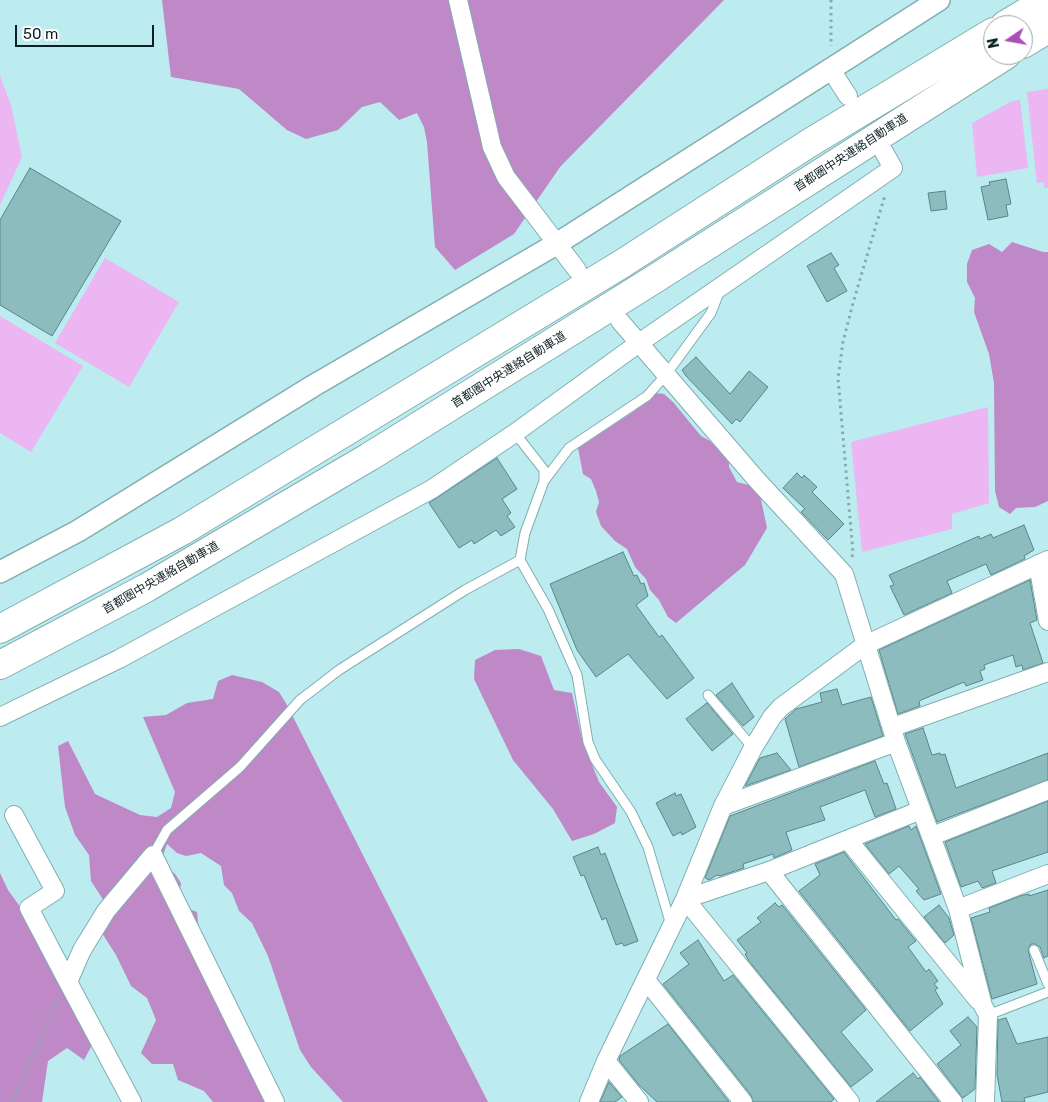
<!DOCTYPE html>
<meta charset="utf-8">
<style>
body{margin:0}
#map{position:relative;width:1048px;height:1102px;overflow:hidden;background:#bcecef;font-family:Rubik,sans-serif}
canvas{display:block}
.north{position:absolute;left:983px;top:15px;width:50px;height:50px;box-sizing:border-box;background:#fff;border:1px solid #9fa6a7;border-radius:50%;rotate:258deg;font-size:14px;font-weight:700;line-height:20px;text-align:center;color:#0e2122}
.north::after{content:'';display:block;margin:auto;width:18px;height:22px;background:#ab4eb8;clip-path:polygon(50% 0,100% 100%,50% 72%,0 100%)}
.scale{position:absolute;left:15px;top:25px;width:139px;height:22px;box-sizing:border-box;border:2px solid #0e2122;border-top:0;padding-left:6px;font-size:15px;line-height:18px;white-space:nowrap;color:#0e2122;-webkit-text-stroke:4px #fff;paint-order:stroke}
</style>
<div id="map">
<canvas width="1048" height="1102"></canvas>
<div class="north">N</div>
<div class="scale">50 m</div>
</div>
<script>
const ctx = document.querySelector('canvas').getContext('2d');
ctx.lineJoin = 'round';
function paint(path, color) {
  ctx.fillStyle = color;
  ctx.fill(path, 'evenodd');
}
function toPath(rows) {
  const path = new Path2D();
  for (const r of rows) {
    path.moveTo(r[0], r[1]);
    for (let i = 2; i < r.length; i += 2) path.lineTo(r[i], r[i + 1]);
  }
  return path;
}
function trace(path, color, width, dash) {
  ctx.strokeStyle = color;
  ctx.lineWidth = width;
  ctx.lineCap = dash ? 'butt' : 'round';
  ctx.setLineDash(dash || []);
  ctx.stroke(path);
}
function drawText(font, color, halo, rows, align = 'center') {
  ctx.font = font + ' Rubik,"Noto Sans JP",sans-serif';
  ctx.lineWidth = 4;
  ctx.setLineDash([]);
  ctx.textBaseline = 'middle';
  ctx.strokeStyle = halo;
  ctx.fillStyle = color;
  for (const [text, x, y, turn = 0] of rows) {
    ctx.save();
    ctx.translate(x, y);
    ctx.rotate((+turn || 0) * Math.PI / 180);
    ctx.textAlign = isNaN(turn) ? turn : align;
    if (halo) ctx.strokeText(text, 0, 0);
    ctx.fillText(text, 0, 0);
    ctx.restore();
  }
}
paint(toPath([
 [0,76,11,105,22,157,0,205],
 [1048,89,1048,188,1044,188,1043,182,1037,183,1027,92],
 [1020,100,1028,168,977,177,972,123,1012,101],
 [105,258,179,302,129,387,55,343],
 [0,316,83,366,31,452,0,433],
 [988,407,989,503,952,514,952,529,862,552,851,442]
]), '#ebb6f2');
paint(toPath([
 [162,0,724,0,560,167,514,234,455,270,435,247,427,142,424,127,417,113,399,120,380,102,362,107,338,130,306,139,287,130,239,89,171,77],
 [1012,242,1043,252,1048,252,1048,501,1035,507,1016,508,1010,514,999,507,995,491,994,383,989,354,974,312,975,298,967,282,967,264,972,250,989,244,1002,252],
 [655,393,664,394,673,402,701,436,710,441,729,461,729,467,737,482,752,486,760,495,767,528,745,565,676,623,668,617,659,600,650,590,646,579,635,567,627,549,615,541,601,526,596,512,599,502,596,491,591,479,583,474,578,448,633,412],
 [519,649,541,656,554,690,572,693,582,739,599,782,617,807,615,823,594,834,572,841,553,809,513,760,474,679,475,660,495,650],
 [232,675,262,682,279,692,287,705,488,1102,343,1102,311,1067,300,1050,268,956,252,923,239,911,232,893,224,885,221,866,201,853,186,856,177,853,167,844,162,858,165,866,175,874,181,883,179,897,184,907,197,912,200,943,229,987,256,1056,257,1085,269,1102,213,1102,204,1091,178,1080,173,1064,152,1064,141,1053,156,1020,147,998,131,986,116,955,102,933,104,901,91,881,89,855,75,835,65,807,58,746,68,741,95,794,140,815,157,817,171,808,175,792,143,717,166,715,187,703,213,699,218,681],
 [0,873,8,890,26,915,92,1045,84,1060,67,1048,48,1061,42,1102,0,1102]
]), '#bf88c6');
const building = toPath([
 [30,168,121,221,52,336,0,305,0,220,30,168],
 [1006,179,1011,204,1006,205,1008,216,988,220,981,187,990,185,989,182,1006,179],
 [945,191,947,209,931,211,928,193,945,191],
 [831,253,839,265,834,268,847,291,827,302,807,266,831,253],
 [696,357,730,394,749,371,768,387,740,422,736,419,732,424,686,376,682,370,696,357],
 [497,458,517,489,502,499,511,513,507,516,515,527,501,536,496,530,474,544,472,540,459,548,429,503,497,458],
 [797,473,802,478,804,475,817,487,812,492,844,524,828,540,801,512,805,509,783,488,797,473],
 [1024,525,1034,550,1024,556,1025,559,991,575,986,564,947,581,952,593,904,615,890,586,894,585,889,575,979,536,980,539,991,534,993,538,1024,525],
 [623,552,634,576,637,575,641,584,644,583,648,596,636,605,659,637,662,635,694,678,667,699,628,654,596,677,577,650,550,584,623,552],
 [1030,580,1037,620,1030,623,1043,663,1023,670,1022,665,1016,667,1013,655,984,665,985,669,980,671,983,680,966,686,964,682,921,700,919,702,920,706,898,714,879,650,1030,580],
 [732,683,754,717,743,726,716,695,732,683],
 [837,689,842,705,871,697,883,736,799,767,785,719,796,709,822,702,820,693,837,689],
 [707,703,733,734,712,751,686,719,707,703],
 [923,728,932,755,940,753,941,755,945,754,956,788,1048,753,1048,780,937,822,905,734,923,728],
 [777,753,791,770,745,786,760,758,777,753],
 [875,761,884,784,887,783,896,809,875,817,865,790,820,807,825,820,786,832,792,850,774,858,773,854,743,864,744,868,720,876,717,875,709,880,705,878,730,816,875,761],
 [675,793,676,796,681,794,696,827,682,835,681,832,673,836,656,803,675,793],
 [1048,801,1048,852,992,871,996,883,982,888,978,881,961,887,945,842,1048,801],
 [909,826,911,830,916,826,941,894,924,900,916,891,919,889,899,866,889,874,865,844,909,826],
 [598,847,601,855,605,853,638,941,624,946,622,943,616,945,606,918,602,920,584,875,581,876,573,857,598,847],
 [844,852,896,920,898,919,916,941,908,947,926,972,929,969,938,981,934,984,938,988,935,990,943,1004,910,1031,799,891,820,875,815,864,844,852],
 [1048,890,1048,956,1044,958,1040,947,1035,944,1031,944,1028,950,1037,984,992,999,971,918,990,912,989,908,1020,896,1029,894,1029,896,1048,890],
 [775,903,779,907,782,905,866,1010,841,1032,873,1070,851,1087,749,961,745,954,747,953,737,940,761,922,757,918,775,903],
 [939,905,949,918,954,935,945,943,924,917,939,905],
 [698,940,724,981,733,975,834,1099,831,1102,753,1102,751,1095,663,984,689,964,680,953,698,940],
 [968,1017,977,1027,975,1089,963,1098,937,1064,961,1045,950,1031,968,1017],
 [1006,1018,1017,1044,1048,1037,1048,1092,1024,1098,1025,1102,1002,1102,997,1075,998,1020,1006,1018],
 [668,1024,729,1102,657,1102,639,1085,619,1060,620,1056,668,1024],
 [913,1073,918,1079,920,1077,939,1102,876,1102,913,1073],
 [609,1082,622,1097,615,1102,600,1102,609,1082]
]);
paint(building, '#8dbcbe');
trace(building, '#598689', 1);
const service = toPath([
 [515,433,544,470,544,481,525,533,520,560,548,609,577,675,588,742,595,759,631,812,648,847,671,925],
 [544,481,569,448,647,396,665,376,711,313,720,290],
 [708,695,753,748],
 [153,855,167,830,240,767,300,700,339,670,465,590,520,560],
 [1034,950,1048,984],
 [988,1015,1048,992]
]);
const minor = toPath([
 [458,0,492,147,506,177,577,270],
 [831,70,848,96],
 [620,321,756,479,844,574,896,742,958,909,983,1006,988,1015,985,1102],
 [1038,564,1048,621],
 [0,717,119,659,432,489,515,433,639,343,893,168,884,152],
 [893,727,1048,672],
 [723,806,896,742],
 [14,815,55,891,29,908,68,982],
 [932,836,1048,790],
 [848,840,978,1000],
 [769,871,953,1102],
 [958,909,1048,874],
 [646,980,743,1102],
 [606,1061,639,1102],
 [132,1102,68,982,82,950,106,911,153,855,275,1102],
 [589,1102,606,1061,685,899,723,806,753,748,772,717,781,707,865,645,1048,560],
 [850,1102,685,899,769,871,921,810]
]);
const tertiary = toPath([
 [0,572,78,531,313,386,558,243,939,0]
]);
const motorway = toPath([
 [1005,25,1047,0],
 [1023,44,1048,29],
 [0,629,182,531,620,265,811,142,993,32],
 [0,665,146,588,369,457,653,280,1006,55]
]);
trace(service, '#80afb1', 11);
trace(minor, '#80afb1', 20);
trace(tertiary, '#80afb1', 24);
trace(motorway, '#80afb1', 30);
trace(toPath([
 [831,0,831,46],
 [852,557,853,553,838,378,843,342,853,303,885,195],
 [12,1102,58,1000]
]), '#85abae', 3, [2.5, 4]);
trace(service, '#fff', 9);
trace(minor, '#fff', 18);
trace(tertiary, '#fff', 21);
trace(motorway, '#fff', 28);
drawText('12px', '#0e2122', '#fff', [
 ["首都圏中央連絡自動車道",851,153,-33],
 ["首都圏中央連絡自動車道",509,370,-32],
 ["首都圏中央連絡自動車道",161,578,-30]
]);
</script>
